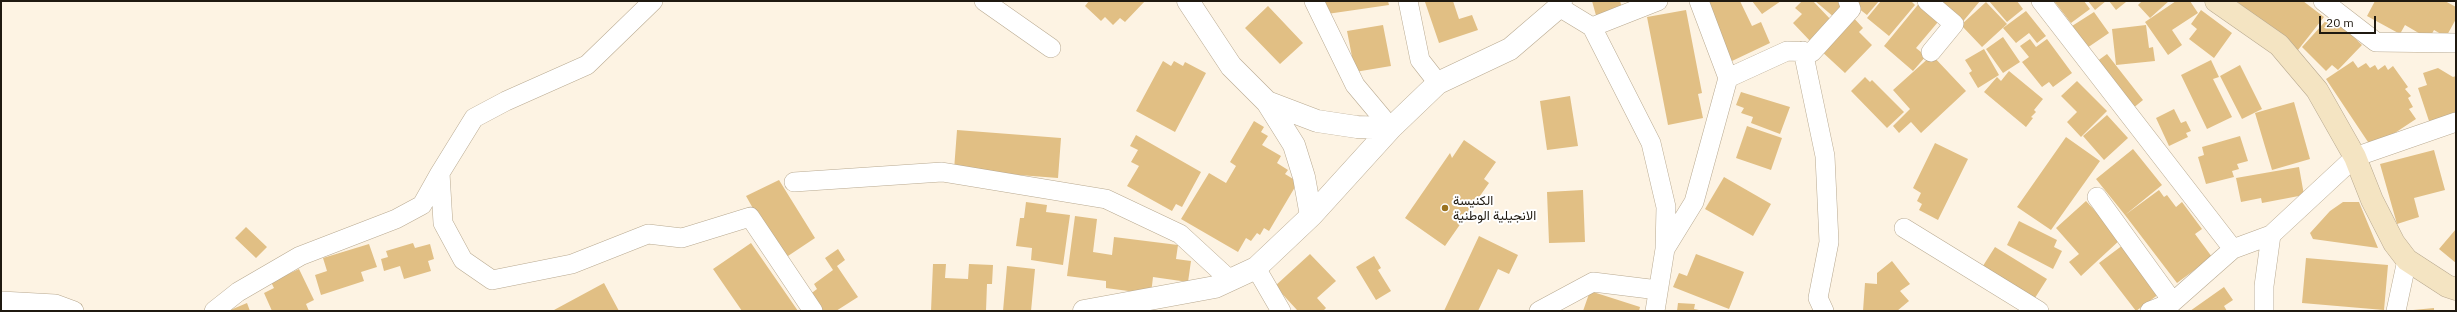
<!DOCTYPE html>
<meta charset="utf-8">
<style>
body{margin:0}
#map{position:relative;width:2457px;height:312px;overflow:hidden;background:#fdf3e3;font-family:"IBM Plex Sans",sans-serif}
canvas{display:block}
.frame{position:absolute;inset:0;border:2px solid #1f1910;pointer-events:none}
.scale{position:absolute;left:2319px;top:16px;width:57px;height:18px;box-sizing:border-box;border:2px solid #1f1910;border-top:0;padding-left:5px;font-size:12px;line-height:14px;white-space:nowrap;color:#1f1910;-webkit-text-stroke:3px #fff;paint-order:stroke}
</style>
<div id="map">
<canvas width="2457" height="312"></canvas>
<div class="frame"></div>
<div class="scale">20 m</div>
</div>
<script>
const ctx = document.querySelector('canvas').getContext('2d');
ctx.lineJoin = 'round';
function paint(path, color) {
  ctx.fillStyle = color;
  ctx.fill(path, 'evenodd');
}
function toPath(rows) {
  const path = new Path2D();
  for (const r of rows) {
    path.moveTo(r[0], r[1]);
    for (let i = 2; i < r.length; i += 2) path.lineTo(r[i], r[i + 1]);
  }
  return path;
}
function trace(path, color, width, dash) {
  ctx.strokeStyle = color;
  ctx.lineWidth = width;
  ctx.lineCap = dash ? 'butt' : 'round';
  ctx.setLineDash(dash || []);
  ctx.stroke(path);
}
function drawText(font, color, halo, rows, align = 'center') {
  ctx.font = font + ' "IBM Plex Sans",Vazirmatn,sans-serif';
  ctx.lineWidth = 4;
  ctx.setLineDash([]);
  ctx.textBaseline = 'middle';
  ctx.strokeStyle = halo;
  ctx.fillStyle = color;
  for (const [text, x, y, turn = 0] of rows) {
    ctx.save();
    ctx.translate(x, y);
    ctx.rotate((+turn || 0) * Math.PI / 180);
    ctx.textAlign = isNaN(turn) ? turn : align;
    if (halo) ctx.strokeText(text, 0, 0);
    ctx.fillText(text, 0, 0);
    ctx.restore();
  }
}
paint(toPath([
 [1089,1,1145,1,1125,22,1120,18,1113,25,1105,17,1101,21,1085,6],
 [1325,1,1388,1,1389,5,1327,14],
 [1453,1,1459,19,1472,15,1478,30,1439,43,1425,2],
 [1592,1,1620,1,1623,11,1597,19],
 [1704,1,1740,1,1752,26,1761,22,1770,43,1732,61],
 [1752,1,1781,1,1762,14],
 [1802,1,1813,1,1833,22,1812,43,1793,23,1802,14,1795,8],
 [1815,1,1843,1,1835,18],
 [1849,1,1879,1,1867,15],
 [1881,1,1911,1,1915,5,1889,36,1867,18],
 [1921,1,1943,16,1916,48,1926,56,1913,71,1884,46],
 [1943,1,1980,1,1960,25,1938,6],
 [1989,1,2017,1,2023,9,2007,22],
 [2054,1,2084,1,2090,9,2071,23],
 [2088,1,2106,1,2095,10],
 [2109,1,2126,1,2126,2,2116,10],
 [2142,1,2169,1,2150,18,2138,5],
 [2176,1,2190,1,2198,13,2172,30,2182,45,2168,55,2145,22],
 [2236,1,2303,1,2324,17,2298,50],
 [2375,1,2445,1,2456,7,2456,19,2446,37,2434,30,2429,39,2405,25,2400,34,2367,16],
 [1986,2,2007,24,1982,47,1961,25],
 [1268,6,1303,43,1280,64,1245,28],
 [1686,10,1702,93,1698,94,1703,118,1668,125,1647,17],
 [2201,10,2232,33,2214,58,2189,39,2197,29,2191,24],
 [2026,11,2046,36,2037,43,2029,33,2016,43,2003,28],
 [2094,12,2109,33,2087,48,2072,26],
 [1851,15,1863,28,1859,32,1872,45,1845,73,1819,49],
 [2331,15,2362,45,2338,70,2332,65,2326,71,2302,47],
 [1383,25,1391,66,1355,72,1347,31],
 [2146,25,2149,48,2153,47,2155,61,2116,65,2112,29],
 [2003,37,2020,62,2003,73,1986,49],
 [2030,39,2036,47,2047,39,2072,73,2053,87,2049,82,2042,87,2022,62,2029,57,2020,46],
 [1984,49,1999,75,1978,88,1969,73,1972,71,1965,60],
 [2107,54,2143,100,2132,109,2096,62],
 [1932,55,1966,91,1921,133,1911,122,1899,133,1893,126,1910,109,1893,90],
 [2211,60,2219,77,2213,79,2232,117,2207,129,2181,75],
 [1163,61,1171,66,1174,61,1183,66,1185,62,1206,73,1175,132,1136,111],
 [2353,61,2358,68,2366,63,2370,68,2375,65,2378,70,2385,65,2388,70,2393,66,2408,87,2405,89,2411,96,2408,98,2413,107,2409,109,2416,119,2372,148,2326,79],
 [2240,65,2262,109,2242,119,2220,76],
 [2438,68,2453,77,2456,76,2456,115,2430,124,2418,88,2427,85,2423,73],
 [2009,71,2043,99,2034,110,2036,112,2031,117,2033,118,2026,127,1984,92,1997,77,2001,81],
 [1865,77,1870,82,1872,80,1904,112,1887,128,1851,91],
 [2077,81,2107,111,2081,137,2067,122,2077,112,2061,96],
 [1741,92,1790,107,1780,134,1751,123,1753,117,1741,113,1744,108,1736,105],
 [1570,96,1578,146,1547,150,1540,101],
 [2294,102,2310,159,2272,170,2255,113],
 [2174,109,2181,123,2186,121,2191,131,2186,133,2188,137,2169,146,2156,118],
 [2107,115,2128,138,2104,160,2083,136],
 [1254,121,1264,127,1261,132,1268,136,1262,145,1281,156,1277,163,1288,170,1285,174,1298,182,1269,231,1264,228,1260,235,1257,233,1251,241,1246,238,1238,252,1181,219,1209,173,1226,183,1236,166,1230,162],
 [1747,126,1782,138,1771,170,1736,158],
 [957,130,1061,138,1058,178,954,170],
 [1136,135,1201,172,1182,207,1176,204,1172,211,1127,186,1139,166,1131,162,1138,150,1130,146],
 [2240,136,2248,161,2237,164,2239,169,2232,171,2234,177,2206,184,2198,157,2204,155,2202,147],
 [2066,137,2100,161,2051,230,2017,207],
 [1464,140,1496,162,1484,179,1489,183,1445,246,1405,218,1450,153,1452,158],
 [1935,143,1968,159,1938,220,1919,210,1922,204,1917,201,1921,193,1913,188],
 [2133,149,2162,185,2125,215,2096,179],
 [2434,150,2445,190,2414,198,2419,217,2397,224,2380,164],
 [2299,167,2304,195,2262,203,2261,198,2241,202,2236,178],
 [1724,177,1771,204,1753,236,1705,209],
 [779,180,815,238,782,260,746,196],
 [1583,190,1585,242,1549,243,1547,192],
 [2159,190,2164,197,2167,195,2176,207,2182,202,2202,229,2195,234,2212,257,2177,283,2125,215],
 [2086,201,2121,239,2081,276,2069,262,2079,254,2056,228],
 [1026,202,1047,205,1046,212,1070,215,1063,265,1031,260,1032,248,1016,246,1020,218,1024,218],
 [2343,202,2359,202,2378,248,2313,239,2310,233,2330,211],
 [1075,216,1097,219,1093,252,1112,255,1114,237,1178,245,1176,259,1191,261,1188,282,1153,277,1151,294,1106,288,1106,281,1067,276],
 [2019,221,2057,240,2054,247,2062,251,2053,269,2007,245],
 [246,227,267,247,256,258,235,238],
 [2456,229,2456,263,2439,249],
 [1479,236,1518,255,1509,274,1498,269,1478,311,1444,311],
 [413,243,415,248,430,244,434,259,428,261,431,271,404,279,400,266,384,271,381,259,388,257,386,251],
 [751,243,798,311,742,311,713,269],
 [369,244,377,267,361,272,364,281,321,295,315,275,327,271,323,258],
 [2123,245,2159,294,2136,311,2099,263],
 [1995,247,2047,279,2033,301,1981,269],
 [838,249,845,260,837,266,858,297,836,311,820,311,809,295,817,289,814,284,833,270,825,258],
 [1310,254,1336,281,1317,298,1326,308,1323,311,1295,311,1297,310,1275,286],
 [1696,254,1744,272,1729,309,1673,287,1679,273,1687,276],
 [1374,256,1381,268,1378,270,1391,291,1376,300,1356,267],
 [2306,258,2388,265,2384,310,2302,303],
 [1892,261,1910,284,1900,291,1909,301,1897,311,1863,311,1865,283,1877,284,1877,273],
 [933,264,946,264,945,278,968,279,969,264,993,265,992,284,987,284,986,311,931,311],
 [1007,266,1035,269,1031,311,1003,311],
 [299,269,314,300,306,304,309,311,272,311,264,293,274,288,271,282],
 [604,283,619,311,554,311,554,310],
 [2224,287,2233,300,2224,306,2227,311,2190,311],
 [1590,291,1640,307,1639,311,1583,311],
 [247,303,250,311,228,311],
 [1678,303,1695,304,1694,309,1704,311,1677,311],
 [2434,308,2434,311,2413,311,2413,310]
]), '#e1bf84');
const minor = toPath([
 [653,1,587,65,506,101,474,118,440,173,443,223,463,260,492,280,572,264,648,234,682,238,750,217,813,311],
 [984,1,1051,48],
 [1314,1,1355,85,1391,128],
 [1408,1,1420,60,1438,83],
 [1699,1,1728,78],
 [1927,1,1954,24,1931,52],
 [2041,1,2233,249,2271,235,2355,157,2456,122],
 [2323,1,2376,42,2456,43],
 [1559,7,1592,27,1651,143,1666,207,1665,249,1655,311],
 [1592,27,1658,1],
 [1803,51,1825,156,1829,242,1818,298,1824,311],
 [794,182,942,172,1106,199,1180,234,1230,280],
 [2097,197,2173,302],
 [1904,228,2039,311],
 [1665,249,1694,202,1728,78,1787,51,1812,52,1851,9,1848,1],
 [1256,268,1281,311],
 [1,301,55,304,74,311],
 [214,311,238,292,300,256,396,219,422,205,440,173],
 [1539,311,1593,282,1658,290],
 [2150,311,2173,302,2233,249],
 [2264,311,2264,286,2271,235],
 [2396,311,2407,260]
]);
const tertiary = toPath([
 [1188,1,1231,66,1267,102,1317,121,1357,127,1391,128],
 [1267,102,1294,145,1304,177,1311,216],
 [1084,311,1215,287,1256,268,1311,216,1391,128,1438,83,1510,49,1559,7,1561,1]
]);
const secondary = toPath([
 [2216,1,2279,45,2317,90,2355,157,2372,200,2394,243,2407,260,2447,286,2456,289]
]);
trace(minor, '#b8a990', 20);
trace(tertiary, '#b8a990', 23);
trace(secondary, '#b8a990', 23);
trace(minor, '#fff', 19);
trace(tertiary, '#fff', 22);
trace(secondary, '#f4e4c2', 22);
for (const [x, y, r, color] of [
 [1445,208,4,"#9a721f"]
]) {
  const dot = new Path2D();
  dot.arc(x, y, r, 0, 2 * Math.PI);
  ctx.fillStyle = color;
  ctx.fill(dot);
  trace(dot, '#fff', 1.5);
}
drawText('13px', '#1f1910', '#fff', [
 ["الكنيسة",1453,201],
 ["الانجيلية الوطنية",1453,216]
], 'left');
</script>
